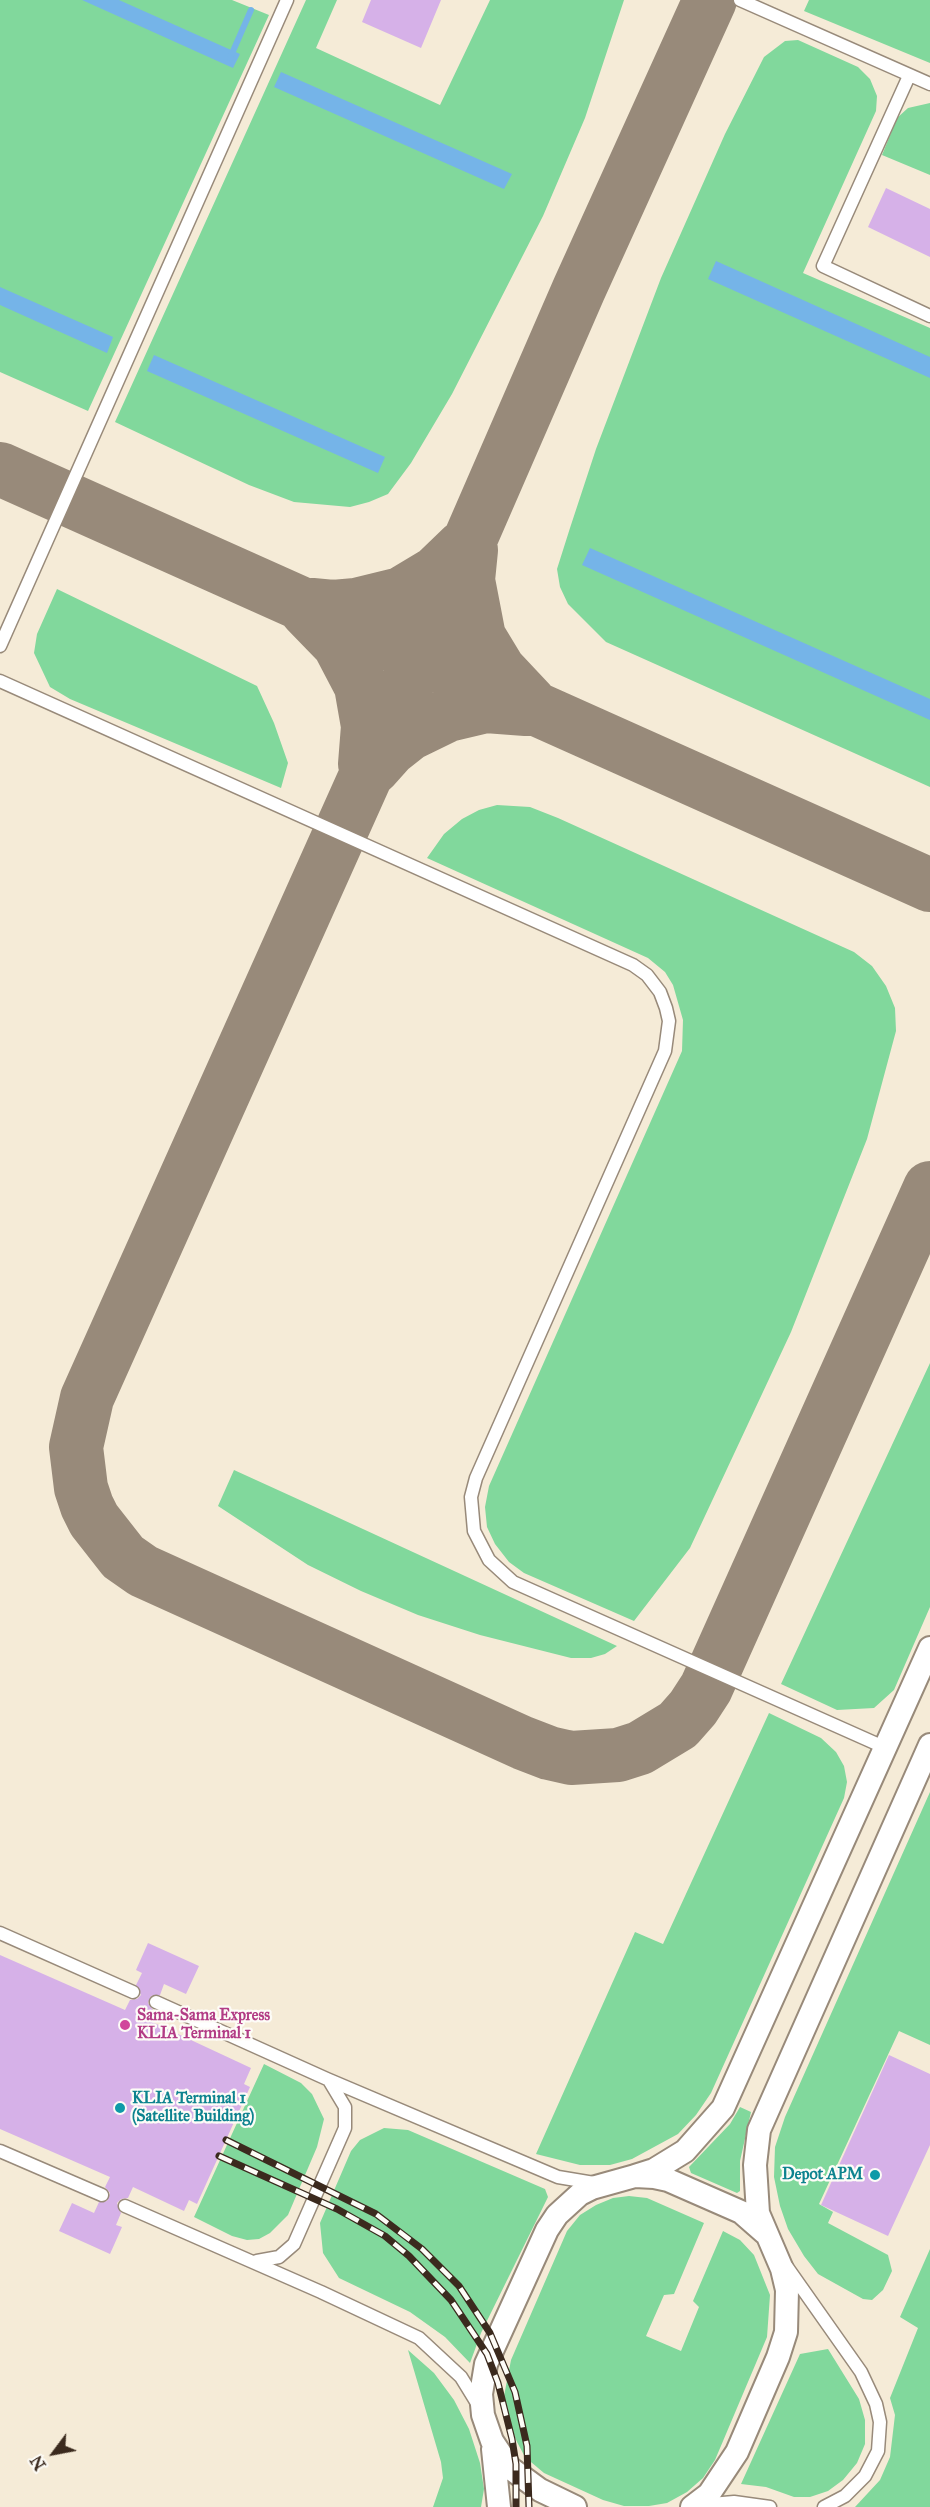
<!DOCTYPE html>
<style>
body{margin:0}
#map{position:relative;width:930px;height:2507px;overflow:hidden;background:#f5ebd7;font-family:"IM FELL Great Primer",serif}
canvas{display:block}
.north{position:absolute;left:24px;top:2423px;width:60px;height:60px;-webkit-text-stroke:4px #fdfcf7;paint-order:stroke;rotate:238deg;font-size:16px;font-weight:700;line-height:24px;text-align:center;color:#3b2a1e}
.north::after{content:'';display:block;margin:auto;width:21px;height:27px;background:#3b2a1e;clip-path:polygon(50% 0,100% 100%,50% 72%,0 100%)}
</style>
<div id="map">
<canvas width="930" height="2507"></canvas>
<div class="north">N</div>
</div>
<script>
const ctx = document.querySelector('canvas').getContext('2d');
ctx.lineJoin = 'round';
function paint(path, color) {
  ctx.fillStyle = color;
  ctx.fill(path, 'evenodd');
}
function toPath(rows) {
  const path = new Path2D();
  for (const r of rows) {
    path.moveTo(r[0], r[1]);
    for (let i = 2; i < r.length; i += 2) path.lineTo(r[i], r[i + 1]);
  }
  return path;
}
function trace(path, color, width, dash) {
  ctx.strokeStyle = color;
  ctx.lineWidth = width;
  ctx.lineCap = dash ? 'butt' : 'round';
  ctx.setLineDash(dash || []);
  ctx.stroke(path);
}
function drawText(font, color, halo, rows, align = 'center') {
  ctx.font = font + ' "IM FELL Great Primer",serif';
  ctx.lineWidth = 4.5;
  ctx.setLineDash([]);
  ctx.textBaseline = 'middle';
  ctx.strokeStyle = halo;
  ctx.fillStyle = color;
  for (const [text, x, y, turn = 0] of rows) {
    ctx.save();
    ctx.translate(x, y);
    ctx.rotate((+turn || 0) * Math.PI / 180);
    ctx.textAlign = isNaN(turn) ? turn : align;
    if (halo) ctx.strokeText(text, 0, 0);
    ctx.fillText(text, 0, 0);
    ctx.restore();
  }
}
paint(toPath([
 [0,0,232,0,269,15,88,411,0,372],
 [306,0,337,0,316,48,440,105,490,0,624,0,585,118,543,216,452,394,411,463,388,494,369,502,350,507,294,502,249,485,115,422],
 [809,0,930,0,930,63,804,11],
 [798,40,858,67,870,79,877,96,876,111,803,273,930,328,930,787,606,642,568,604,560,587,557,569,570,528,596,449,661,278,725,134,764,57,785,41],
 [930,103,930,175,882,155,897,118,908,108],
 [57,589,257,686,274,723,288,763,281,788,70,699,50,687,34,653,37,634],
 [497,805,530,807,558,818,854,952,872,966,886,986,895,1008,896,1031,867,1139,791,1332,690,1548,634,1621,524,1573,509,1562,495,1544,487,1527,485,1507,489,1486,682,1051,683,1020,673,985,665,972,648,958,427,858,444,834,462,819,479,810],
 [930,1363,930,1607,894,1690,874,1708,837,1710,781,1684],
 [234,1470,313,1506,617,1646,605,1654,591,1658,571,1658,480,1635,418,1615,361,1591,308,1565,218,1506],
 [769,1713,821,1738,836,1752,844,1766,847,1782,844,1798,711,2093,696,2115,678,2134,632,2159,610,2165,580,2165,536,2154,635,1932,663,1944],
 [930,1792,930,2045,899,2031,819,2204,833,2212,828,2223,888,2255,892,2271,883,2290,872,2300,863,2299,818,2274,804,2256,788,2229,780,2206,774,2177,775,2147,785,2117],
 [264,2064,301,2083,312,2094,324,2119,317,2147,288,2215,270,2233,259,2239,247,2240,232,2236,194,2217],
 [740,2107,751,2112,740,2161,740,2191,737,2193,691,2173,689,2167,730,2124],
 [384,2128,408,2130,545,2189,548,2197,481,2333,470,2363,445,2337,410,2312,339,2278,323,2253,320,2223,351,2151,360,2140],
 [629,2196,647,2198,704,2223,674,2294,664,2295,646,2336,681,2351,699,2307,693,2301,723,2231,740,2240,754,2255,770,2295,767,2337,715,2460,703,2478,687,2492,667,2503,649,2506,624,2506,603,2500,544,2473,525,2457,517,2442,508,2420,504,2396,511,2360,567,2231,580,2215,596,2205,613,2198],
 [930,2249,930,2507,855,2507,880,2480,890,2457,895,2415,890,2398,918,2328,900,2317],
 [828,2349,859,2399,865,2420,865,2444,857,2463,843,2480,828,2491,810,2497,794,2497,766,2487,741,2484,800,2354],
 [408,2350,434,2373,454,2400,469,2429,480,2463,484,2489,481,2507,433,2507,443,2478,441,2462]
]), '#81d89c');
paint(toPath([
 [82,0,119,0,240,54,233,68],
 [281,72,512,174,504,189,274,87],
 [716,261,930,357,930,378,708,279],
 [0,287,113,337,107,353,0,305],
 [154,355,385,457,378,473,147,371],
 [590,548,930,699,930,720,582,565]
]), '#75b4e8');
trace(toPath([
 [230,58,251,10]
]), '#75b4e8', 6);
trace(toPath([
 [710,0,579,289,419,657,87,1398,76,1447,81,1488,87,1506,94,1520,123,1557,143,1571,523,1743,549,1753,571,1758,618,1755,640,1748,678,1725,693,1708,706,1688,930,1188],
 [0,469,930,885],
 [471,550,468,580,479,637,499,670,530,703],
 [312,605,333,607,356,605,401,594,436,573,463,547],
 [307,611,339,644,361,686,368,726,365,764],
 [373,768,390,749,409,734,448,715,486,706,526,709]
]), '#988a7a', 54);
paint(toPath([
 [371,0,441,0,421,48,362,22],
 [886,188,930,209,930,257,868,227],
 [148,1943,199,1966,186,1994,164,1984,160,1995,151,1996,148,2003,153,2010,148,2020,251,2068,244,2084,250,2087,197,2204,189,2200,184,2211,133,2187,128,2198,121,2199,117,2203,121,2213,116,2225,122,2227,110,2254,59,2231,72,2203,94,2213,99,2202,107,2201,110,2193,105,2187,110,2177,0,2129,0,1955,125,2010,130,2000,137,1999,141,1995,136,1985,142,1973,136,1970],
 [889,2055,930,2074,930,2145,888,2236,821,2205]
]), '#d6b1e8');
const lane = toPath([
 [740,0,930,84],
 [909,76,823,266,930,316],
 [0,646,287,0],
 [0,681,633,965,647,975,660,992,666,1008,669,1021,665,1051,476,1478,471,1497,474,1531,489,1560,513,1582,886,1748],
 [0,1933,133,1992],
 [156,2002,327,2079,558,2177,594,2183],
 [0,2151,102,2195],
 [125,2206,321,2292,419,2338,461,2377,477,2403],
 [257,2261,279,2257,294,2244,345,2128,345,2107,330,2082],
 [787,2267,861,2372,876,2404,880,2422,878,2451,865,2476,845,2496,824,2507],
 [700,2505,734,2502,770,2507]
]);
const street = toPath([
 [635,2176,654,2170,685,2151,723,2108,930,1648],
 [493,2449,499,2507],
 [575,2507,540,2490,510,2468,492,2441,483,2415,481,2394,486,2364,547,2230,557,2215,580,2194,592,2188,635,2176,654,2177,668,2180,741,2212,765,2233],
 [692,2507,709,2494,737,2452,778,2357,786,2332,787,2290,782,2269,758,2213,755,2165,759,2130,930,1745]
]);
trace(lane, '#988a7a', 15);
trace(street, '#988a7a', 26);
trace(lane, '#fff', 12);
trace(street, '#fff', 22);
const rail = toPath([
 [226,2140,376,2214,422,2249,459,2286,490,2333,515,2392,527,2446,529,2507],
 [219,2156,337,2209,385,2236,409,2256,451,2300,487,2354,498,2383,512,2439,516,2464,516,2507]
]);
trace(rail, '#3b2a1e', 7);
trace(rail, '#fdfcf7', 4.5, [14]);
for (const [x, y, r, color] of [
 [125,2025,6,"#d1479c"],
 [120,2108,6,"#0f9aa8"],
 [875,2175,6,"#0f9aa8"]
]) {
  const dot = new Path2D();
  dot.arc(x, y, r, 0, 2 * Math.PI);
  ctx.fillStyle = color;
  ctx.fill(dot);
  trace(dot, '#fdfcf7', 2);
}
drawText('bold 16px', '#b23c85', '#fdfcf7', [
 ["Sama-Sama Express",137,2016],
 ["KLIA Terminal 1",137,2034]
], 'left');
drawText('bold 16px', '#0d838f', '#fdfcf7', [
 ["KLIA Terminal 1",132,2099],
 ["(Satellite Building)",132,2117],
 ["Depot APM",863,2175,"right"]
], 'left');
</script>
